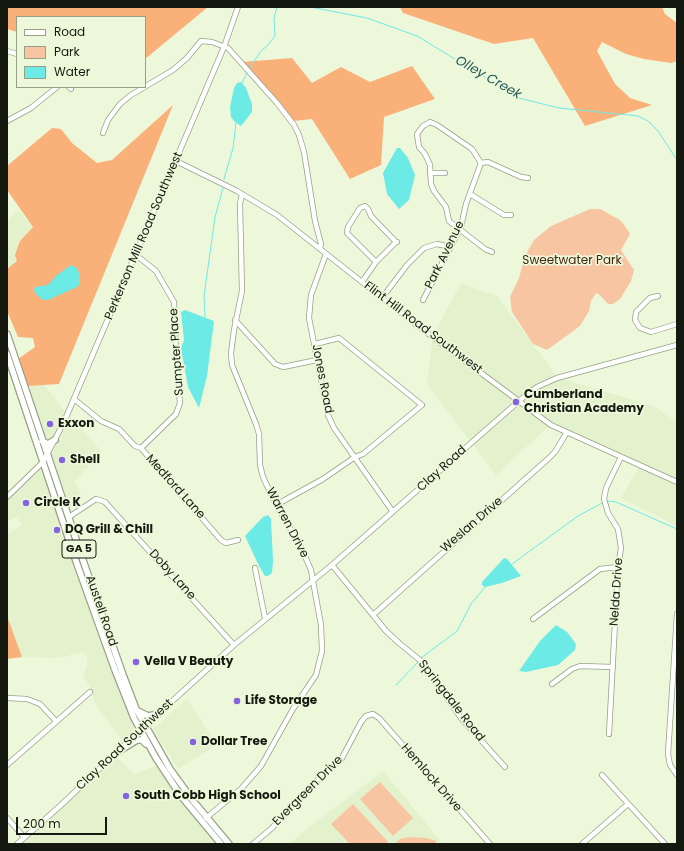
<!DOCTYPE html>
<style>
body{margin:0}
#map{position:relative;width:684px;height:851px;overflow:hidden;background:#edf8db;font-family:Poppins,sans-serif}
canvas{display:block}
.frame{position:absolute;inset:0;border:8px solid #16190f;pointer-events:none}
.legend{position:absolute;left:16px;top:16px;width:130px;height:72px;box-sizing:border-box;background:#edf8db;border:1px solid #979f89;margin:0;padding:5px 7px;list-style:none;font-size:12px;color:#16190f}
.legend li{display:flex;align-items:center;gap:8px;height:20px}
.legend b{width:20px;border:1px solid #979f89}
.scale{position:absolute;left:16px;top:817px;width:91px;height:18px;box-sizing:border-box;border:2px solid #16190f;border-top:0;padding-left:5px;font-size:12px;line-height:14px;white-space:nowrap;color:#16190f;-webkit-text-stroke:3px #edf8db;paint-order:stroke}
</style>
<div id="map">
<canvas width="684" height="851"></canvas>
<div class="frame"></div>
<ul class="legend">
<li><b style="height:5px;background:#fff"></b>Road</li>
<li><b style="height:11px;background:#f7c5a2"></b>Park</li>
<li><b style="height:11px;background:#6ceae5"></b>Water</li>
</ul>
<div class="scale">200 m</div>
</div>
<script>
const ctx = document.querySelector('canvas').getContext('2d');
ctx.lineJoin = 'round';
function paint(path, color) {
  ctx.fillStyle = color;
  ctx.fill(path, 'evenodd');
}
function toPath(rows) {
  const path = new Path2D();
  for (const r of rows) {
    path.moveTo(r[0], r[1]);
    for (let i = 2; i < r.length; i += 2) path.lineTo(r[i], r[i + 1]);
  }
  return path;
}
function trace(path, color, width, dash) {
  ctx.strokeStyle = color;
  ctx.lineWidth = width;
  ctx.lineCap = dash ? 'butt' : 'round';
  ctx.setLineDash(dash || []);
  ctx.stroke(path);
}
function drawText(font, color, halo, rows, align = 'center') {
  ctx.font = font + ' Poppins,sans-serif';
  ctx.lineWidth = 3.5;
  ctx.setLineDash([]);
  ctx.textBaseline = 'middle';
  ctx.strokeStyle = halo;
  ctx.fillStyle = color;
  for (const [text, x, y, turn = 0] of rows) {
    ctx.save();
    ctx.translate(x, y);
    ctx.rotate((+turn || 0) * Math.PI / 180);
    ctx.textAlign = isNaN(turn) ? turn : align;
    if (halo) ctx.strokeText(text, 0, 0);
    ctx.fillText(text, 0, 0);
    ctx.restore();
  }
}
paint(toPath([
 [19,210,33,227,20,241,17,261,7,269,7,220],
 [461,283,497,296,558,378,654,406,677,422,677,526,621,498,640,465,550,425,496,475,427,384,433,335],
 [44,384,66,413,52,440,49,442,44,439,28,386],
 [71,417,102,452,75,481,81,494,68,502,52,454],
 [40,469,44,470,106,655,134,729,123,741,95,703,90,686,83,676,87,667,87,658,83,652,58,658,22,657,7,616,7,534,22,525,18,517,7,521,7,499],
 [187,699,217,745,178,769,153,729],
 [114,754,134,775,157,765,167,770,222,844,14,844],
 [383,771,443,844,289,844,317,821]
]), '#e3f1cc');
paint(toPath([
 [590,209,600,209,620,220,625,226,630,234,621,250,634,270,631,281,620,299,613,304,608,304,600,295,596,293,591,301,589,311,580,326,547,350,533,344,512,312,510,297,519,278,525,256,534,240,551,226],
 [380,782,413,818,393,836,360,799],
 [353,804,388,842,386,844,350,844,331,824],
 [410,837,427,838,436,841,436,844,395,844,400,839]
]), '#f7c5a2');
paint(toPath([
 [7,7,208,7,145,59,145,17,17,17,17,32,7,29],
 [400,7,662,7,665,14,677,23,677,61,671,63,644,59,626,54,602,42,597,51,615,84,630,98,652,105,585,126,533,38,494,44,403,13],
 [292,58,312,83,341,67,370,82,412,66,435,99,384,117,381,165,350,179,312,119,293,121,242,62],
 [173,105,59,384,28,386,18,359,35,347,33,338,18,337,7,311,7,269,17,261,15,255,20,241,33,227,7,190,7,166,52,128,61,129,72,143,97,163,112,160],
 [7,616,22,657,7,659]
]), '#fab079');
paint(toPath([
 [241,82,246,88,252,104,252,112,241,126,235,122,231,117,230,107,234,88,237,83],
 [397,148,400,148,408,158,415,175,409,200,399,209,387,194,383,173],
 [71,265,77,268,80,276,80,284,77,287,48,300,43,300,36,294,34,290,35,287,48,285,57,275],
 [185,310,214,321,207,376,199,408,188,387,181,348,184,340,181,312],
 [268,515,271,519,273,561,272,573,268,576,265,576,259,566,245,536,263,517],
 [504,558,507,559,521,576,502,583,485,587,482,585,482,582],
 [556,625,567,632,576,644,575,650,558,665,526,672,519,671,540,641]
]), '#6ceae5');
trace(toPath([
 [310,7,367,18,417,36,519,98,559,108,638,116,648,121,658,131,677,160],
 [249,69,261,51,267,46,275,36,274,18,277,7],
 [242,83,247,73],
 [224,179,233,148,236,123],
 [205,317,204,296,215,217,223,188],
 [607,501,616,502,677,529],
 [512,564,578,516,602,503],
 [421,658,457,631,471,604,485,587],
 [396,685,419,661]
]), '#6ceae5', 1);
const minor = toPath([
 [7,51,17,54],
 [69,87,71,89],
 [7,121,31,108,57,87],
 [103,133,108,120,120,104,131,95,173,70,187,58,201,41,212,42,228,48,277,103,294,125,299,135,304,152,315,221,321,244,320,249],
 [176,161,237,191,277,215,414,323,551,425,677,482],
 [481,163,472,149,437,125,430,122,423,126,417,134,419,147,425,154,430,165,431,184,434,191,446,207,449,221,485,249,492,252],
 [481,163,488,162,521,177,528,178],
 [430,173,445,173],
 [470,194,504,215,511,215],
 [326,254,311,295,309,318,328,415,334,428,393,512],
 [136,255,156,271,174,302,176,355,180,403,176,414,141,448],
 [376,262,347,233,348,227,360,208,365,206,368,209,371,216,396,242],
 [362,282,376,262,396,242,397,242],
 [658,296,650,298,636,312,635,320,640,328,651,332,677,324],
 [382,298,407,265,424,248,437,244,451,247],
 [423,300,461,227,466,204,481,163],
 [235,320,275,364,283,367,317,360],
 [74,399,101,421,119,429,135,446,141,448,221,540,226,543,238,540],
 [7,497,43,462,64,422,224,47,238,7],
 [276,505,323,479,355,457,363,454,422,405,339,338,315,344],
 [69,517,96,499,105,502,234,645],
 [332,565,386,631,399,643,421,661,461,718,505,767],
 [255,568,265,618],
 [677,614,668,754,670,765,677,775],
 [373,615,549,458,555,452,567,432],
 [533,619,600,569,618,567],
 [552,684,572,669,580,666,613,667],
 [7,698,27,699,40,704,56,721],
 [609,734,618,567,621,548,618,529,608,513,604,499,606,488,621,457],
 [7,765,90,692],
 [602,775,665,844],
 [7,818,24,837],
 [206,818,241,789,261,766,293,709,316,675,322,651,321,625,311,570,300,545,276,505,263,477,260,465,259,434,256,424,232,365,231,353,234,330,242,291,240,204,242,194],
 [17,844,60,806,137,733,234,645,332,565,527,394,537,387,557,378,677,345],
 [253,844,272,828,312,785,342,758,361,722,366,716,373,714,379,718,490,844],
 [582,844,628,804]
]);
const major = toPath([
 [7,334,86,569,123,675,136,709,170,769,194,802,229,844],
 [7,354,77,564,115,670,134,718,156,758,181,796,221,844],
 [42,441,48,444,55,440],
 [138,711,148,716,158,714],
 [119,751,137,740,142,740,146,744]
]);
trace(minor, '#96a185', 6);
trace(major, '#96a185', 8);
trace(minor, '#fff', 4.5);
trace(major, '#fff', 5.5);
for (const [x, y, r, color] of [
 [516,402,4,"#8563de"],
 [50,424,4,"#8563de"],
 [62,460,4,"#8563de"],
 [26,503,4,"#8563de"],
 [57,530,4,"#8563de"],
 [136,662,4,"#8563de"],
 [237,701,4,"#8563de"],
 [193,742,4,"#8563de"],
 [126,796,4,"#8563de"]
]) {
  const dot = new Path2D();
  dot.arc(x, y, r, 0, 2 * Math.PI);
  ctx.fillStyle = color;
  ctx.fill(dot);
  trace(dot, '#edf8db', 1.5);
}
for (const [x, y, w] of [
 [79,549,34]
]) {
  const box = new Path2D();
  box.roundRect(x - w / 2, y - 9, w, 18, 3);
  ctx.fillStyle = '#edf8db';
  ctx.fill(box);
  trace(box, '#16190f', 1);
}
drawText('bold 11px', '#16190f', null, [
 ["GA 5",79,549]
]);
drawText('12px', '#16190f', '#edf8db', [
 ["Perkerson Mill Road Southwest",144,236,-67],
 ["Park Avenue",445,255,-64],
 ["Flint Hill Road Southwest",423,328,37],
 ["Sumpter Place",177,352,-94],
 ["Jones Road",322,379,79],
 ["Clay Road",442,469,-42],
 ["Medford Lane",175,487,48],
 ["Warren Drive",287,523,62],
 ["Weslan Drive",472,525,-41],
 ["Doby Lane",172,575,48],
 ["Nelda Drive",617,592,-86],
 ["Austell Road",101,611,71],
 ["Springdale Road",451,701,52],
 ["Clay Road Southwest",125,745,-43],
 ["Hemlock Drive",431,778,49],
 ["Evergreen Drive",308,791,-45]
]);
drawText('12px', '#44260f', '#edf8db', [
 ["Sweetwater Park",572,261]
]);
drawText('bold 12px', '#16190f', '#edf8db', [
 ["Cumberland",524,395],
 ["Christian Academy",524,409],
 ["Exxon",58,424],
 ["Shell",70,460],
 ["Circle K",34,503],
 ["DQ Grill & Chill",65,530],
 ["Vella V Beauty",144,662],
 ["Life Storage",245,701],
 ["Dollar Tree",201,742],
 ["South Cobb High School",134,796]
], 'left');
drawText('italic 13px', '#225956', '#edf8db', [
 ["Olley Creek",488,78,30]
]);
</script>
